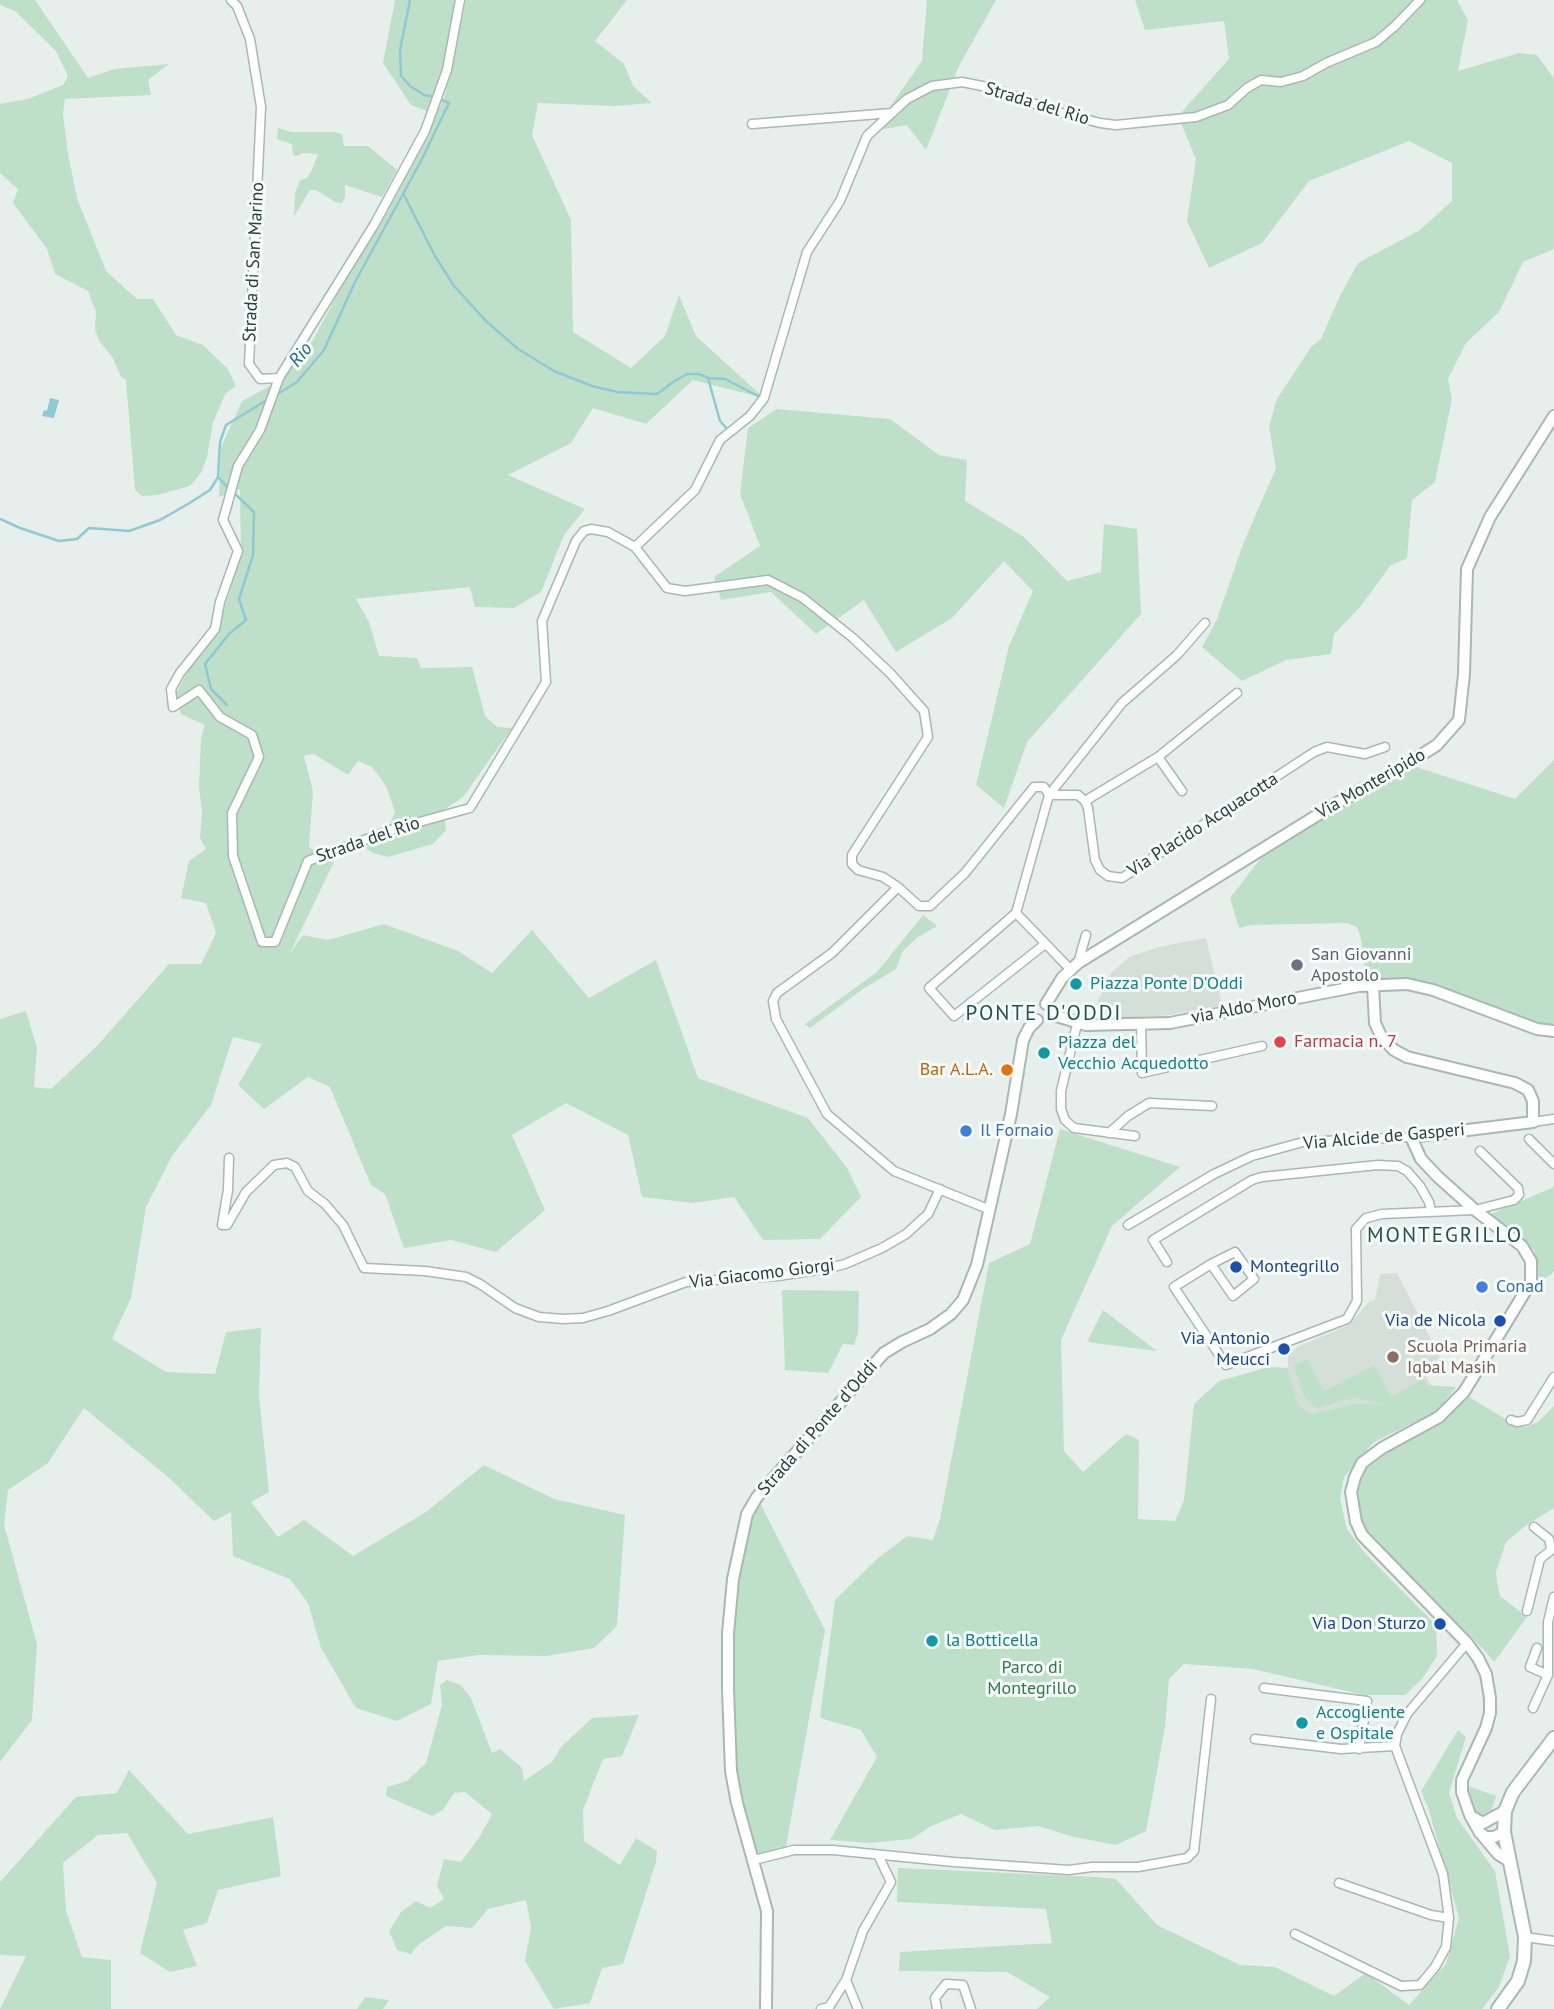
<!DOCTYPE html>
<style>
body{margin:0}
canvas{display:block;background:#e6efeb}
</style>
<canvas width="1554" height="2009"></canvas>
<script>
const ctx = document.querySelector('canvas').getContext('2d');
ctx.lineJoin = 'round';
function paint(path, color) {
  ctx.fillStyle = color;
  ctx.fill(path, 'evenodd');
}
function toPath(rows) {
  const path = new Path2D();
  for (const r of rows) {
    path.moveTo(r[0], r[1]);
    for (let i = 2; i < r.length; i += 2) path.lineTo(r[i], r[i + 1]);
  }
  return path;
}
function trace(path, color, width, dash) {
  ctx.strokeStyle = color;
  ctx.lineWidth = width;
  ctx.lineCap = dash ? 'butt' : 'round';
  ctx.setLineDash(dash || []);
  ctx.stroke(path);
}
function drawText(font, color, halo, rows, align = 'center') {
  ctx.font = font + ' "PT Sans",sans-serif';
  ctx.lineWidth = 6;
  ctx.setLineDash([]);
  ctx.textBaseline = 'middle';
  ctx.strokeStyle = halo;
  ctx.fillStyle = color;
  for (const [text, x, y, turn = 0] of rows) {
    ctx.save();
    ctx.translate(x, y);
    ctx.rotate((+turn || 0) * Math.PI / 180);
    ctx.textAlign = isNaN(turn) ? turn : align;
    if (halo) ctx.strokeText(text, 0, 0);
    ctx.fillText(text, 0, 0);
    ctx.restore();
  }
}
paint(toPath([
 [1206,938,1222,1005,1169,1015,1121,1018,1091,1017,1111,973,1129,957,1159,947],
 [1397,1273,1440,1357,1425,1375,1431,1386,1390,1405,1353,1404,1311,1414,1298,1404,1288,1368,1288,1356,1297,1347,1349,1325,1369,1302,1375,1300,1380,1274]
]), '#d4dfda');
paint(toPath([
 [0,0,35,0,88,78,114,69,169,64,148,80,151,95,65,99,63,113,68,154,77,198,106,271,137,299,153,299,176,335,203,345,227,368,236,386,225,394,213,423,207,457,201,473,190,486,157,495,142,496,135,490,126,380,121,377,113,358,100,342,95,330,96,312,88,291,55,274,47,249,13,203,18,189,0,173,0,104,28,99,63,85,68,76,56,51,15,11,0,5],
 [395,0,458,0,448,49,429,112,411,105,383,63],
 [466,0,627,0,595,41,624,64,633,86,652,103,615,106,538,103,532,135,571,220,573,332,631,368,665,336,679,295,696,336,764,398,693,380,646,424,593,408,571,443,508,475,585,509,564,535,541,592,514,608,475,607,470,587,356,599,369,622,379,656,417,658,421,668,472,667,485,716,497,727,512,728,463,797,444,810,446,830,433,844,388,857,373,853,362,846,383,840,395,812,386,786,372,767,358,761,348,775,314,754,304,756,313,791,309,847,334,862,290,953,303,935,328,940,384,924,458,951,492,973,532,930,589,998,656,960,698,1078,808,1118,847,1168,861,1197,820,1239,763,1240,734,1197,692,1203,642,1197,628,1135,566,1103,512,1135,545,1210,496,1252,451,1240,404,1248,385,1194,371,1185,330,1087,308,1077,264,1109,238,1085,262,1044,233,1037,211,1105,172,1156,146,1207,131,1298,112,1339,166,1372,215,1374,226,1332,261,1328,259,1396,269,1492,251,1502,278,1537,304,1520,353,1556,426,1512,484,1465,554,1499,625,1515,617,1626,594,1648,546,1656,479,1655,438,1661,431,1704,397,1721,356,1708,321,1648,308,1603,290,1579,233,1556,231,1512,214,1521,168,1477,84,1408,48,1463,8,1490,4,1525,37,1644,32,1720,0,1762,0,1019,26,1011,37,1048,34,1087,51,1089,97,1046,169,964,201,964,216,933,206,903,181,898,189,861,206,849,200,838,202,811,199,787,201,738,205,725,181,714,176,693,191,666,215,636,241,557,240,489,219,497,221,447,242,401,281,380,307,351,362,249,387,213,445,96],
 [927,0,996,0,959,66,926,150,907,125,873,131,922,61],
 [1135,0,1457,0,1468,20,1458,71,1519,53,1537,55,1554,78,1554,249,1523,262,1499,312,1466,343,1448,379,1452,399,1435,482,1412,500,1407,558,1390,566,1361,606,1334,634,1331,654,1286,660,1242,681,1202,647,1217,619,1243,544,1276,468,1269,426,1277,399,1311,347,1321,339,1339,298,1358,263,1420,230,1452,201,1452,163,1409,141,1309,181,1262,243,1209,268,1187,221,1196,159,1178,116,1229,59,1224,21,1145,30],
 [278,128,292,132,333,132,342,134,344,146,368,146,397,170,382,197,345,185,345,197,342,203,335,202,316,190,310,190,294,216,295,193,300,180,307,178,312,170,318,154,302,153,298,156,293,155,292,144,277,139],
 [777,409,890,419,939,455,967,460,965,501,1024,537,1067,581,1101,572,1104,524,1137,529,1141,614,1027,742,1004,808,976,785,1009,646,1033,591,1004,561,952,618,896,652,864,600,816,634,771,592,721,600,714,577,760,546,740,494,748,428],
 [1554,760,1554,1031,1407,984,1366,977,1361,939,1357,927,1348,923,1251,925,1239,928,1230,898,1272,844,1407,764,1515,799],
 [923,915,937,926,918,937,902,952,896,969,863,989,810,1028,806,1025,805,1024,877,972],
 [1060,1129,1180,1167,1112,1226,1061,1340,1064,1451,1083,1472,1126,1434,1139,1440,1138,1519,1175,1521,1184,1500,1194,1404,1219,1381,1269,1367,1288,1368,1298,1404,1311,1414,1353,1404,1384,1404,1354,1398,1317,1408,1304,1397,1294,1366,1307,1359,1324,1391,1375,1365,1391,1397,1423,1379,1427,1385,1456,1387,1437,1411,1374,1442,1344,1477,1340,1499,1347,1529,1364,1552,1436,1625,1437,1656,1422,1679,1405,1695,1364,1695,1253,1669,1184,1664,1169,1679,1165,1727,1146,1831,1116,1845,1074,1837,1038,1826,995,1830,961,1814,931,1826,912,1839,869,1843,830,1840,877,1757,861,1730,820,1718,835,1600,877,1559,907,1536,933,1540,940,1519,989,1263,1030,1244],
 [1554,1187,1554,1271,1551,1275,1536,1283,1538,1266,1534,1250,1491,1214],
 [782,1290,859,1291,858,1333,854,1345,843,1344,828,1373,785,1370],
 [1103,1310,1157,1351,1087,1342],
 [1466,1395,1515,1425,1526,1427,1538,1422,1554,1406,1554,1508,1525,1526,1506,1542,1496,1572,1497,1583,1500,1596,1527,1617,1494,1662,1485,1651,1367,1533,1358,1516,1355,1495,1360,1477,1368,1463,1396,1444,1443,1423],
 [757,1497,825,1630,785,1852,754,1860,731,1771,733,1579],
 [447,1680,461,1685,471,1698,492,1753,500,1749,522,1768,524,1781,552,1762,561,1747,592,1718,639,1715,622,1756,603,1759,583,1810,584,1841,620,1865,636,1838,657,1851,656,1862,623,1964,602,1968,590,2003,554,2009,525,1961,531,1927,526,1900,488,1909,472,1928,446,1926,418,1945,411,1954,397,1950,389,1931,401,1912,416,1901,430,1908,444,1899,437,1886,444,1859,461,1862,479,1838,492,1814,465,1792,454,1793,443,1810,432,1816,386,1796,387,1787,407,1781,426,1763,442,1705,440,1685],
 [1458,1730,1466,1737,1449,1793,1457,1818,1495,1871,1510,1956,1499,1987,1482,2009,1037,2009,1050,1997,1007,1972,899,1971,900,1952,1052,1943,1046,1909,897,1902,898,1868,1096,1877,1116,1879,1157,1925,1240,1965,1275,1967,1334,1996,1366,1973,1409,2005,1446,1964,1459,1918,1428,1807,1421,1791],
 [129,1770,188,1834,273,1817,281,1876,218,1890,207,1923,183,1930,197,1966,170,1972,140,1953,157,1883,127,1833,98,1835,63,1863,66,1911,82,1957,111,1960,111,2009,0,2009,26,1956,0,1955,0,1882,76,1797,117,1793],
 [1468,1786,1496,1796,1490,1816,1482,1818,1473,1812,1468,1798],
 [365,1997,389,2000,383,2009,357,2009]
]), '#bfe0c8');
paint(toPath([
 [50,398,59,400,54,418,42,416,44,410,47,411]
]), '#8ec9d4');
trace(toPath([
 [410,0,400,50,401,76,410,86,424,95,434,97],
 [404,195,435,256,454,286,486,321,518,349,554,371,592,386,618,392,657,394,673,382,687,374,699,374,708,378,725,379,758,396],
 [708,378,720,421,728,430],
 [276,395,297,382,324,350,355,282,421,161,449,103,440,99],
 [228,488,218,477,220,442,226,425,267,400],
 [0,519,20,528,59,541,77,539,89,528,129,531,160,520,188,504,210,490,218,477],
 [227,705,211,689,205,664,229,634,246,620,239,599,253,555,254,512,233,492]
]), '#8ec9d4', 2.5);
const minor = toPath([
 [231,0,237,6,250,39,261,107,249,364,260,379,279,378,374,225,425,131,447,70,460,0],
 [752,124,892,113],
 [279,378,260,430,238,466,223,520,238,551,220,602,215,629,180,673,171,689,173,707,199,690,220,717,252,735,259,757,232,813,233,856,262,942,275,942,308,861,394,829,470,808,546,682,542,621,576,541,584,531,591,529,608,532,635,547,667,588,685,591,768,580,803,598,853,638,890,673,924,711,928,737,852,855,852,864,858,870,883,877,898,887],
 [635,547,695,490,720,440,750,416,764,398,807,252,840,201,867,136,907,99,932,86,962,82,992,88,1051,110,1100,123,1116,125,1196,117,1228,105,1247,88,1261,80,1281,82,1303,76,1326,63,1376,42,1395,26,1420,0],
 [1158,757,1182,791],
 [1049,795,1078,795,1085,801,1088,808,1095,860,1100,870,1108,876,1122,878,1314,752,1327,747,1365,754,1385,747],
 [1049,795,1122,703,1177,655,1205,623],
 [1085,801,1158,757,1237,693],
 [1016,913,929,988,954,1016,1045,944],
 [1078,963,1086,935],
 [1077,1024,1061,1091,1061,1109,1065,1120,1074,1128,1135,1136],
 [1141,1024,1142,1073,1262,1046],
 [1533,1122,1554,1119],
 [1109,1133,1128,1116,1149,1103,1212,1106],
 [1529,1139,1554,1164],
 [229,1158,228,1190,222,1225,227,1225,246,1192,274,1165,287,1163,295,1167,308,1191,325,1204,343,1225,364,1268,425,1271,466,1277,480,1284,515,1308,539,1317,563,1319,583,1318,608,1311,686,1282,778,1276,825,1269,845,1264,882,1248,906,1234,928,1214,940,1189],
 [988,1209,894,1171,827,1114,776,1019,773,1001,777,993,832,953,898,887,919,906,930,906,965,873,1034,787,1044,787,1049,795,1016,913,1071,970],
 [1128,1225,1214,1174,1252,1156,1303,1142,1411,1137],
 [1167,1262,1153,1240,1252,1180,1262,1177,1378,1165,1398,1166,1407,1171,1420,1186,1429,1202,1431,1211],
 [1211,1264,1233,1296,1254,1279,1235,1252,1211,1264,1174,1287,1226,1365,1347,1319,1357,1301,1356,1229,1366,1218,1382,1214,1475,1210,1514,1200,1519,1195,1518,1188,1480,1151],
 [1511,1420,1517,1422,1527,1420,1554,1377],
 [1534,1527,1549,1539,1551,1548],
 [1527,1611,1540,1559,1554,1548],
 [1537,1648,1530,1667,1548,1675],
 [1264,1688,1367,1701,1359,1749],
 [1533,1708,1548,1675,1548,1622,1554,1597],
 [1255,1739,1341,1749,1395,1746,1397,1734,1407,1714,1467,1643],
 [754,1860,794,1850,833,1850,954,1862,1069,1870,1092,1867,1138,1867,1187,1858,1194,1851,1211,1699],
 [1339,1883,1431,1915,1449,1918],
 [1295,1934,1401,1986,1420,1985,1435,1967,1446,1947,1449,1918,1443,1874,1395,1746],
 [1525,1937,1554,1941],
 [846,1980,858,2009],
 [821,2009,829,2007,846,1980,863,1931,891,1882,878,1855],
 [937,2009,935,1998,946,1984,963,1985,971,2009]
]);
const tertiary = toPath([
 [1373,986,1375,1023,1382,1038,1394,1050,1407,1057,1515,1083,1528,1090,1533,1101,1533,1122,1411,1137,1421,1159,1438,1177,1475,1210,1522,1246,1531,1261,1531,1282,1464,1392,1439,1417,1382,1448,1362,1463,1355,1477,1351,1492,1356,1522,1362,1535,1467,1643,1478,1658,1486,1674,1490,1698,1490,1713,1486,1728,1462,1780,1462,1792,1470,1815,1480,1833,1486,1837,1494,1837,1504,1832],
 [1046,1004,1062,978,1078,963,1337,803,1396,771,1437,745,1459,720,1464,674,1467,569,1490,517,1554,416],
 [1053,1015,1086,1025,1170,1023,1359,986,1407,984,1433,990,1537,1029,1554,1031],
 [1472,1817,1483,1823,1505,1811],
 [1482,1835,1498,1854,1509,1861],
 [766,2009,767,1911,737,1803,731,1771,728,1689,728,1634,733,1579,747,1514,757,1497,884,1353,902,1342,930,1329,951,1314,963,1300,977,1265,1011,1114,1023,1040,1029,1028,1037,1020]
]);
const secondary = toPath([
 [1498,2009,1518,1981,1524,1961,1525,1937,1504,1832,1505,1811,1513,1792,1554,1738]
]);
trace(minor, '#a8b8b2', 11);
trace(tertiary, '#a8b8b2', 14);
trace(secondary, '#a4bbb3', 16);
trace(minor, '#fff', 8);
trace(tertiary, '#fff', 10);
trace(secondary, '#fff', 12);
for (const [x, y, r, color] of [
 [1297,965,7,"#6b7280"],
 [1076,984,7,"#0f9aa8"],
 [1280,1042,7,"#e0444e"],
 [1044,1053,7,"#0f9aa8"],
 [1007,1070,7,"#e8710a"],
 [966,1131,7,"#3f7fe0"],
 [1236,1267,7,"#1a4fb4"],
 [1482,1287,7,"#3f7fe0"],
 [1500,1321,7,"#1a4fb4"],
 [1284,1349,7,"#1a4fb4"],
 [1393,1357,7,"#8d6e63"],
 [1440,1624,7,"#1a4fb4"],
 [932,1641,7,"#0f9aa8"],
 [1302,1723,7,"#0f9aa8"]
]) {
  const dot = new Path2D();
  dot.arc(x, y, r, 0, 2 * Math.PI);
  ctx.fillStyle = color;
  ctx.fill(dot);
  trace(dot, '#f7fbf9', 2.5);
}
drawText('18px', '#24423a', '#f7fbf9', [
 ["Strada del Rio",1037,104,17],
 ["Strada di San Marino",254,262,-87],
 ["Via Monteripido",1371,784,-30],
 ["Via Placido Acquacotta",1203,825,-33],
 ["Strada del Rio",368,840,-19],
 ["via Aldo Moro",1244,1008,-11],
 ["Via Alcide de Gasperi",1384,1137,-5],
 ["Via Giacomo Giorgi",762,1274,-7],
 ["Strada di Ponte d'Oddi",818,1428,-49]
]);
drawText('18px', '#5b616d', '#f7fbf9', [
 ["San Giovanni",1311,955],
 ["Apostolo",1311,976]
], 'left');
drawText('18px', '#0d838f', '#f7fbf9', [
 ["Piazza Ponte D'Oddi",1090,984],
 ["Piazza del",1058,1043],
 ["Vecchio Acquedotto",1058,1064],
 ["la Botticella",946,1641],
 ["Accogliente",1316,1713],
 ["e Ospitale",1316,1734]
], 'left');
drawText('18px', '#be3a42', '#f7fbf9', [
 ["Farmacia n. 7",1294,1042]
], 'left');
drawText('18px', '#c56008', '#f7fbf9', [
 ["Bar A.L.A.",993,1070]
], 'right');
drawText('18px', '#366cbe', '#f7fbf9', [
 ["Il Fornaio",980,1131],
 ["Conad",1496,1287]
], 'left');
drawText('18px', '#164399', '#f7fbf9', [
 ["Montegrillo",1250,1267,"left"],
 ["Via de Nicola",1486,1321],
 ["Via Antonio",1270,1339],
 ["Meucci",1270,1360],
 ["Via Don Sturzo",1426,1624]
], 'right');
drawText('18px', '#785e54', '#f7fbf9', [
 ["Scuola Primaria",1407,1347],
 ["Iqbal Masih",1407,1368]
], 'left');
drawText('18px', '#2d7a4b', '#f7fbf9', [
 ["Parco di",1032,1668],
 ["Montegrillo",1032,1689]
]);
drawText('italic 19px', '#1c6f80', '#f7fbf9', [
 ["Rio",301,355,-51]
]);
ctx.letterSpacing = '2px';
drawText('21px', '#1f5548', '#f7fbf9', [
 ["PONTE D'ODDI",1044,1014],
 ["MONTEGRILLO",1445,1236]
]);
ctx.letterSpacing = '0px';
</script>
